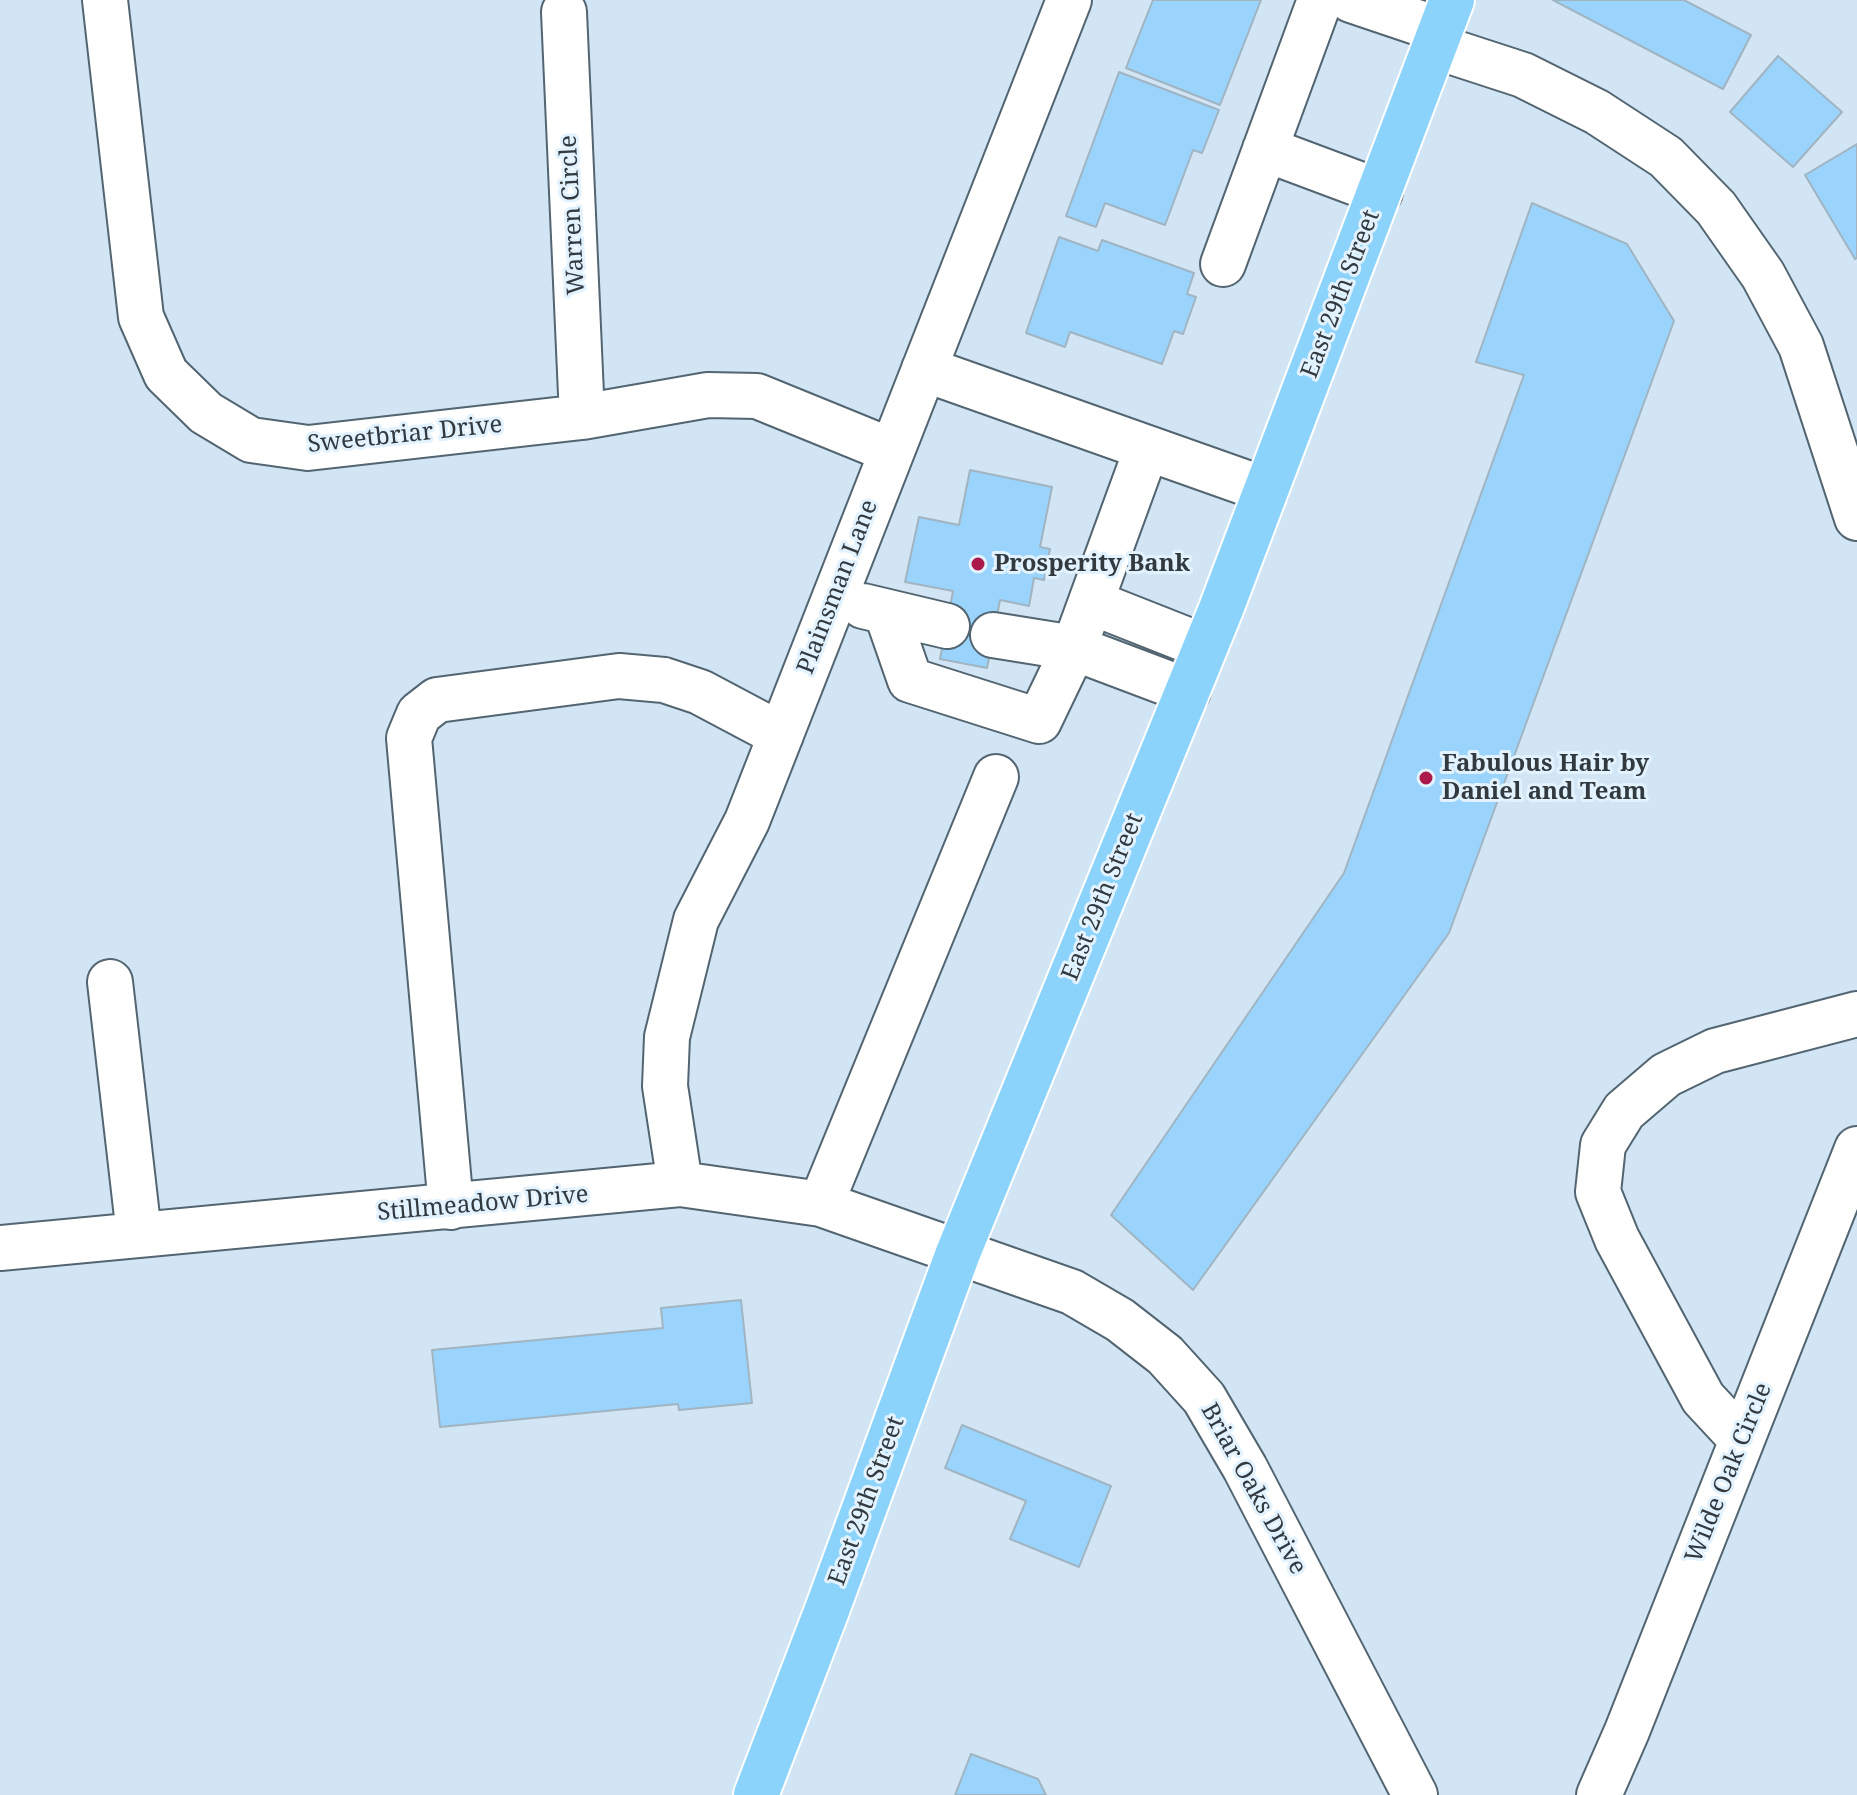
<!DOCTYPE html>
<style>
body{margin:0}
canvas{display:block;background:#d1e5f4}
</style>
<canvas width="1857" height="1795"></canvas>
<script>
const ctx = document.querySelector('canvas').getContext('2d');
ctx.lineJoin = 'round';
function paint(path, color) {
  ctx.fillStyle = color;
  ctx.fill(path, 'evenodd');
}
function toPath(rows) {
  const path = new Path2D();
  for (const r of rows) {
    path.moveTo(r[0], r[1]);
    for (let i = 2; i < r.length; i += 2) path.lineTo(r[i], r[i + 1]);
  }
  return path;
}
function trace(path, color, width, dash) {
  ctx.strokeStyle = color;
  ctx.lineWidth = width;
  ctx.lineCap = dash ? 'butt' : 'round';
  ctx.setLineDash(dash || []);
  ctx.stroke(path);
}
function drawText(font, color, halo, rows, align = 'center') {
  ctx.font = font + ' "Noto Serif",serif';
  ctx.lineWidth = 6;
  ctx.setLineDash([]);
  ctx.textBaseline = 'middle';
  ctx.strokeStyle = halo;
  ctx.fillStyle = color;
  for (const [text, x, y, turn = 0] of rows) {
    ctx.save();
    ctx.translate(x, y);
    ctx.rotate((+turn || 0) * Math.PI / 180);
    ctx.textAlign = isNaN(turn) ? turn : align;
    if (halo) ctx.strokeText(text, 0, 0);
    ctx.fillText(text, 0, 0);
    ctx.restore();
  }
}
const building = toPath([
 [1153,0,1261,0,1220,105,1126,68,1153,0],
 [1553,0,1684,0,1751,35,1723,89,1553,0],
 [1778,56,1842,112,1793,167,1730,112,1778,56],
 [1119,72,1219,110,1202,153,1193,150,1165,225,1105,203,1096,227,1066,216,1119,72],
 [1857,144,1857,258,1855,259,1805,175,1857,144],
 [1532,203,1627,244,1674,321,1449,933,1193,1290,1111,1215,1344,873,1524,375,1476,362,1532,203],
 [1059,237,1098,251,1102,240,1194,273,1187,294,1196,297,1183,334,1174,331,1162,364,1070,332,1065,347,1026,333,1059,237],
 [970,470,1052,487,1040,547,1050,549,1044,580,1034,578,1029,606,1000,600,987,668,940,659,953,591,905,582,919,517,959,525,970,470],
 [741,1300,752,1403,679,1410,678,1404,440,1427,432,1350,663,1328,661,1308,741,1300],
 [962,1425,1111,1486,1079,1567,1010,1539,1026,1501,945,1468,962,1425],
 [971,1754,1038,1779,1046,1795,955,1795,971,1754]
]);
paint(building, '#9ad4fc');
trace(building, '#a1b4c2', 2);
const minor = toPath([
 [105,0,141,317,166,374,206,413,251,440,308,448,582,417,708,395,757,396,892,451],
 [1351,0,1440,30],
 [564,12,582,417],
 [1434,46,1523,75,1597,112,1666,157,1716,208,1763,275,1801,346,1857,518],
 [1265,149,1380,192],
 [1223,264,1320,0],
 [924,369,1266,490],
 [1091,602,1205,647],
 [863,606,947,626],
 [887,614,910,680,1039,721,1074,648,1147,448],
 [993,635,1074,648,1188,691],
 [110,982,139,1234],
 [680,1184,665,1086,667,1037,696,920,747,821,1069,0],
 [821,1204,996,777],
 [451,1207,409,738,419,714,437,700,619,676,664,680,700,692,781,735],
 [0,1248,680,1184,821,1204,1072,1292,1120,1320,1165,1355,1204,1398,1245,1468,1415,1795],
 [1742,1440,1703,1398,1617,1239,1598,1192,1603,1145,1624,1111,1666,1075,1715,1051,1857,1014],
 [1599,1795,1627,1731,1857,1149]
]);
const major = toPath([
 [756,1795,827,1610,958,1253,1221,609,1452,0]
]);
trace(minor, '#536571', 48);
trace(major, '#fff', 48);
trace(minor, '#fff', 44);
trace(major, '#8cd3fb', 44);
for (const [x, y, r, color] of [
 [978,564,8,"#ac194b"],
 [1426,778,8,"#ac194b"]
]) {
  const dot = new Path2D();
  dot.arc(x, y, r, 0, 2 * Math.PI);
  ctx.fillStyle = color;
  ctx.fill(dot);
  trace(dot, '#e2f2fe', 3);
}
drawText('24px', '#323a40', '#e2f2fe', [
 ["Warren Circle",573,215,-93],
 ["East 29th Street",1341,294,-69],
 ["Sweetbriar Drive",405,435,-6],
 ["Plainsman Lane",838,587,-69],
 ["East 29th Street",1103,897,-68],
 ["Stillmeadow Drive",483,1204,-5],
 ["Wilde Oak Circle",1729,1473,-68],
 ["Briar Oaks Drive",1253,1489,61],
 ["East 29th Street",867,1501,-70]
]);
drawText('bold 24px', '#323a40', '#e2f2fe', [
 ["Prosperity Bank",994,564],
 ["Fabulous Hair by",1442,764],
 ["Daniel and Team",1442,792]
], 'left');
</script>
